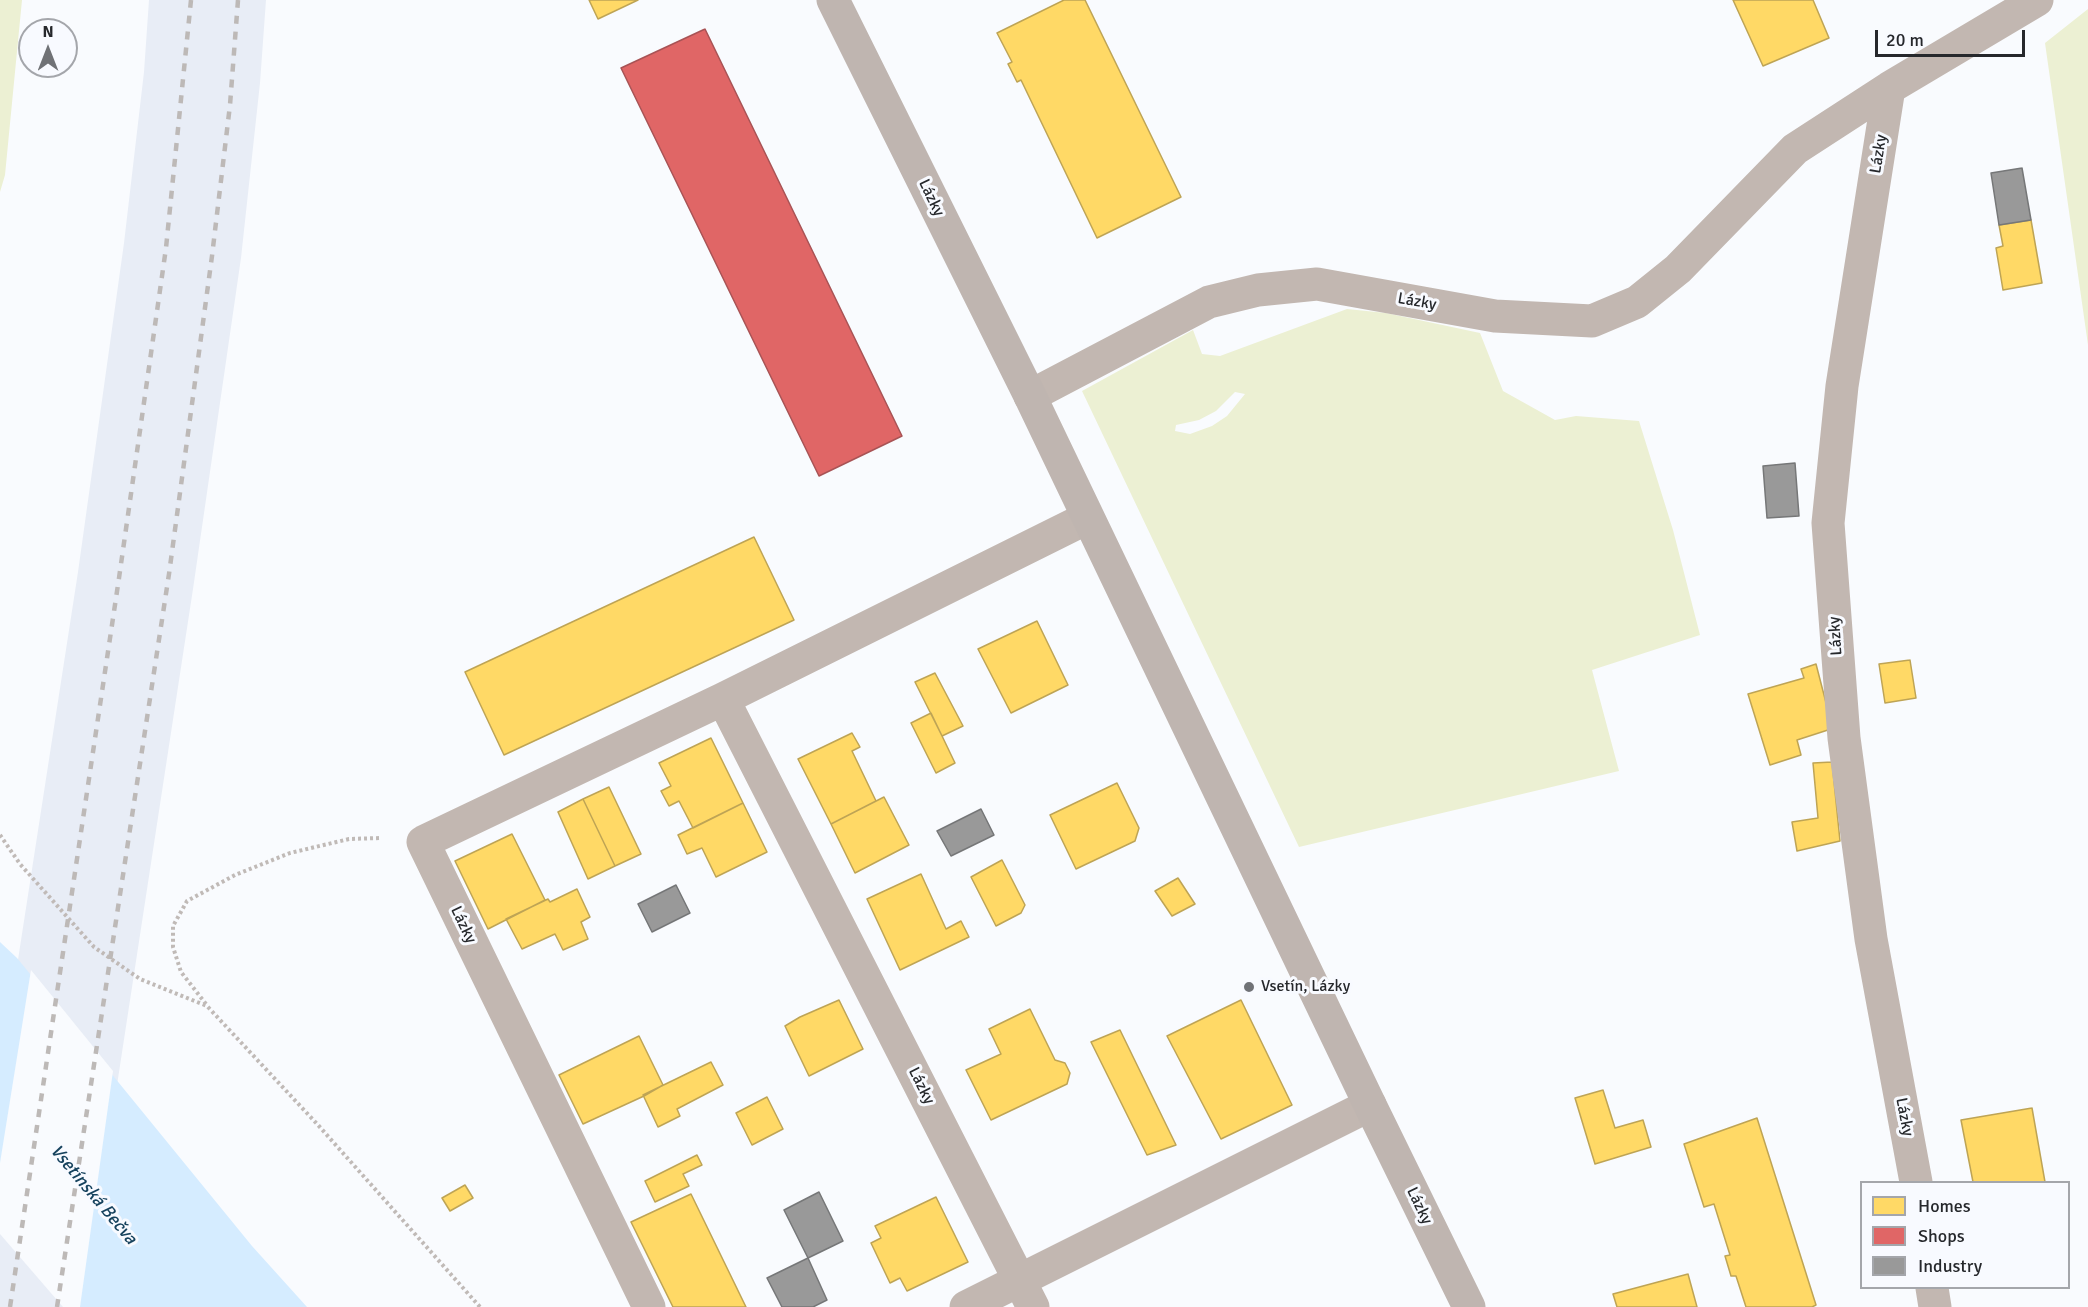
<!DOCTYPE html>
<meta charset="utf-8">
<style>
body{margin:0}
#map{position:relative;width:2088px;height:1307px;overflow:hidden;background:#f9fbfe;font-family:Signika,sans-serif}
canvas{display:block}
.legend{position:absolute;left:1860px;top:1181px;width:210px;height:108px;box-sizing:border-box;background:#f8faff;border:2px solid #a4a6ab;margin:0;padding:8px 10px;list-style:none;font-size:18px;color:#26282c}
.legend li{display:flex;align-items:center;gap:12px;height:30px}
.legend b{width:30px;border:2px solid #a4a6ab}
.north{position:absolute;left:18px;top:18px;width:60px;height:60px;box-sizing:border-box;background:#f8faff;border:2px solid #a4a6ab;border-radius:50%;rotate:0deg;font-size:16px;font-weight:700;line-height:24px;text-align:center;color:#26282c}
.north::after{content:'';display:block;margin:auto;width:21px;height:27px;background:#707276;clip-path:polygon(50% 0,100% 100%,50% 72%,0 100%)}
.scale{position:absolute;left:1875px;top:30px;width:150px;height:27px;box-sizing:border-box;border:3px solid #26282c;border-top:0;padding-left:8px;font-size:18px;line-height:21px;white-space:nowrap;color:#26282c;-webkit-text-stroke:4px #f8faff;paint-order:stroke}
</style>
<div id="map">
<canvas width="2088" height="1307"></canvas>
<ul class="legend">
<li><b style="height:16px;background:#ffd966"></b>Homes</li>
<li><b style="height:16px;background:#e06666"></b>Shops</li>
<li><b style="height:16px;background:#999"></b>Industry</li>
</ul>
<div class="north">N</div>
<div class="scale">20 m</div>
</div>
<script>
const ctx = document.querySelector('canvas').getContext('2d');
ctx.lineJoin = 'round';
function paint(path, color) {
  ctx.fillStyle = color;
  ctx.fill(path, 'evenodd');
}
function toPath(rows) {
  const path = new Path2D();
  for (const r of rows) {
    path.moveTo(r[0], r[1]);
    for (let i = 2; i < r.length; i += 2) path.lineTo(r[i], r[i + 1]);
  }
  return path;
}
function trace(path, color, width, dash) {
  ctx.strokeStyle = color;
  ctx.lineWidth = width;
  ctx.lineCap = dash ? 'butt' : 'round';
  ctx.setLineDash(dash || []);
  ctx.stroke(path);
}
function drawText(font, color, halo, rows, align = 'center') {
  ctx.font = font + ' Signika,sans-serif';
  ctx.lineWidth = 6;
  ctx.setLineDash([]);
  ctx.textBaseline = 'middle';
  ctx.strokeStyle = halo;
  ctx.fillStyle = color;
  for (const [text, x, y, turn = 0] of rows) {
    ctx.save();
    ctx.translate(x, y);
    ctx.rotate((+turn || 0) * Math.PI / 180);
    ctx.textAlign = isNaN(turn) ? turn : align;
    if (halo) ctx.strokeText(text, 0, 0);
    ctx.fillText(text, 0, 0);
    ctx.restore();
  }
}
paint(toPath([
 [149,0,266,0,260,83,241,258,193,589,83,1307,0,1307,0,1076,78,572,124,243,144,72]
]), '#e8edf6');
paint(toPath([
 [0,0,22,0,5,175,0,192],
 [2088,9,2088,345,2045,43],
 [1347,309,1386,313,1480,333,1503,391,1555,420,1576,416,1639,421,1673,530,1700,635,1592,670,1619,771,1299,847,1082,391,1193,330,1202,354,1220,356],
 [1235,392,1245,394,1227,416,1212,426,1190,434,1175,431,1176,425,1199,420,1216,411]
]), '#ecf0d3');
paint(toPath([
 [0,942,17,958,252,1246,307,1307,67,1307,0,1230]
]), '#d5ecff');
paint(toPath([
 [31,970,113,1071,80,1307,63,1307,0,1234,0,1163]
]), '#f9fbfe');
const homes = toPath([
 [589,0,638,0,598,19,589,0],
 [1064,0,1085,0,1181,197,1097,238,1021,80,1017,82,1008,64,1012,62,997,33,1064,0],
 [1733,0,1813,0,1829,38,1763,66,1733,0],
 [2031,220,2042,283,2003,290,1996,248,2003,246,1999,225,2031,220],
 [754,537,794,620,504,755,465,672,754,537],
 [1037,621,1068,685,1011,713,978,649,1037,621],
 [1910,660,1916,698,1885,703,1879,664,1910,660],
 [1816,664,1831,722,1831,729,1797,740,1801,755,1770,765,1748,694,1804,678,1801,669,1816,664],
 [935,673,963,726,942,736,915,682,935,673],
 [931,713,955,763,936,773,911,723,931,713],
 [852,733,860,747,852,751,876,801,831,824,798,759,852,733],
 [711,738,743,803,693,828,679,801,669,806,661,791,671,786,659,763,711,738],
 [1832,762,1840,841,1797,851,1792,822,1818,818,1813,763,1832,762],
 [1117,783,1139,828,1135,841,1076,869,1050,815,1117,783],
 [609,787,641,854,615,866,583,799,609,787],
 [884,797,909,845,855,873,831,824,884,797],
 [583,799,615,866,588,879,558,812,583,799],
 [743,803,767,852,716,877,702,848,687,854,678,835,743,803],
 [512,834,545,900,488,929,455,861,512,834],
 [1002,860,1025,905,1021,913,996,926,971,877,1002,860],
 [921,874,946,929,961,921,969,937,900,970,867,899,921,874],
 [1178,878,1195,904,1172,916,1155,891,1178,878],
 [577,889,590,917,581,922,588,939,563,950,555,934,522,949,506,919,548,899,550,902,577,889],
 [839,1000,863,1049,809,1076,785,1026,800,1017,839,1000],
 [1241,1000,1292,1105,1221,1139,1167,1036,1241,1000],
 [1030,1009,1055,1060,1065,1063,1070,1073,1067,1084,991,1120,966,1070,1001,1054,989,1029,1030,1009],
 [1120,1030,1176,1145,1147,1155,1091,1042,1120,1030],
 [639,1036,663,1085,644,1096,583,1124,559,1075,639,1036],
 [711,1062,723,1085,677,1109,680,1116,658,1127,643,1095,711,1062],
 [1603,1090,1615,1128,1643,1120,1651,1147,1595,1164,1575,1098,1603,1090],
 [767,1097,783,1129,752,1145,736,1113,767,1097],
 [2032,1108,2045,1182,1973,1182,1961,1120,2032,1108],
 [1757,1118,1816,1305,1812,1307,1746,1307,1736,1276,1731,1276,1725,1256,1730,1255,1714,1204,1704,1207,1684,1144,1757,1118],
 [697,1155,702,1165,683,1174,689,1186,655,1202,645,1181,697,1155],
 [465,1185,473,1198,450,1211,442,1198,465,1185],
 [691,1194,746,1307,673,1307,631,1222,691,1194],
 [936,1197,968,1262,907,1291,900,1278,890,1283,871,1243,881,1238,875,1226,936,1197],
 [1688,1274,1697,1307,1617,1307,1613,1294,1688,1274]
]);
paint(homes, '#ffd966');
trace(homes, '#bea455', 1.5);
const shops = toPath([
 [705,29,902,436,819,476,621,68,705,29]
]);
paint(shops, '#e06666');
trace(shops, '#a85355', 1.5);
const industry = toPath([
 [2022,168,2031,220,1999,225,1991,173,2022,168],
 [1795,463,1799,516,1767,518,1763,466,1795,463],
 [981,809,994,835,951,856,937,831,981,809],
 [676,885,690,913,652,932,638,904,676,885],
 [819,1192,843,1241,808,1258,784,1210,819,1192],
 [808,1258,827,1300,813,1307,782,1307,767,1278,808,1258]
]);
paint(industry, '#999');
trace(industry, '#767778', 1.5);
trace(toPath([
 [0,835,20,864,94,947,140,979,207,1006,318,1125,480,1307],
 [206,1004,181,972,173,947,173,926,187,901,235,875,290,853,349,839,380,838]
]), '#c0bab7', 4, [3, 3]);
trace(toPath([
 [1889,88,1842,386,1828,523,1844,738,1871,939,1916,1182],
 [1030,396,1209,302,1258,290,1317,284,1495,316,1592,321,1637,302,1678,269,1795,149,1889,88,2037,0],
 [723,699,1033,1307],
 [1932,1288,1935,1307],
 [649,1307,423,842,723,699,1087,518],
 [966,1307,1370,1105]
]), '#c2b7b1', 33);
trace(toPath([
 [833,0,1030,396,1370,1105,1469,1307]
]), '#bfb5b0', 33);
trace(toPath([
 [10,1307,119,578,166,248,191,0],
 [57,1307,169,574,212,256,230,105,238,0]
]), '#bdb9b7', 4.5, [8, 8]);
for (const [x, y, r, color] of [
 [1249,987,6,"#707276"]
]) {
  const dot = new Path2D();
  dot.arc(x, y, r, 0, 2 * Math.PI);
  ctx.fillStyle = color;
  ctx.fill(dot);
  trace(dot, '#f8faff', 2);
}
drawText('16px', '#26282c', '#f8faff', [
 ["Lázky",1879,154,-81],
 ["Lázky",931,198,64],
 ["Lázky",1417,302,10],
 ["Lázky",1836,636,-94],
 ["Lázky",463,925,64],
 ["Lázky",921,1086,63],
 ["Lázky",1904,1117,79],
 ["Lázky",1419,1206,64]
]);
drawText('16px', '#26282c', '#f8faff', [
 ["Vsetín, Lázky",1261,987]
], 'left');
drawText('italic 18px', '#17435e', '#f8faff', [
 ["Vsetínská Bečva",93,1195,50]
]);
</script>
